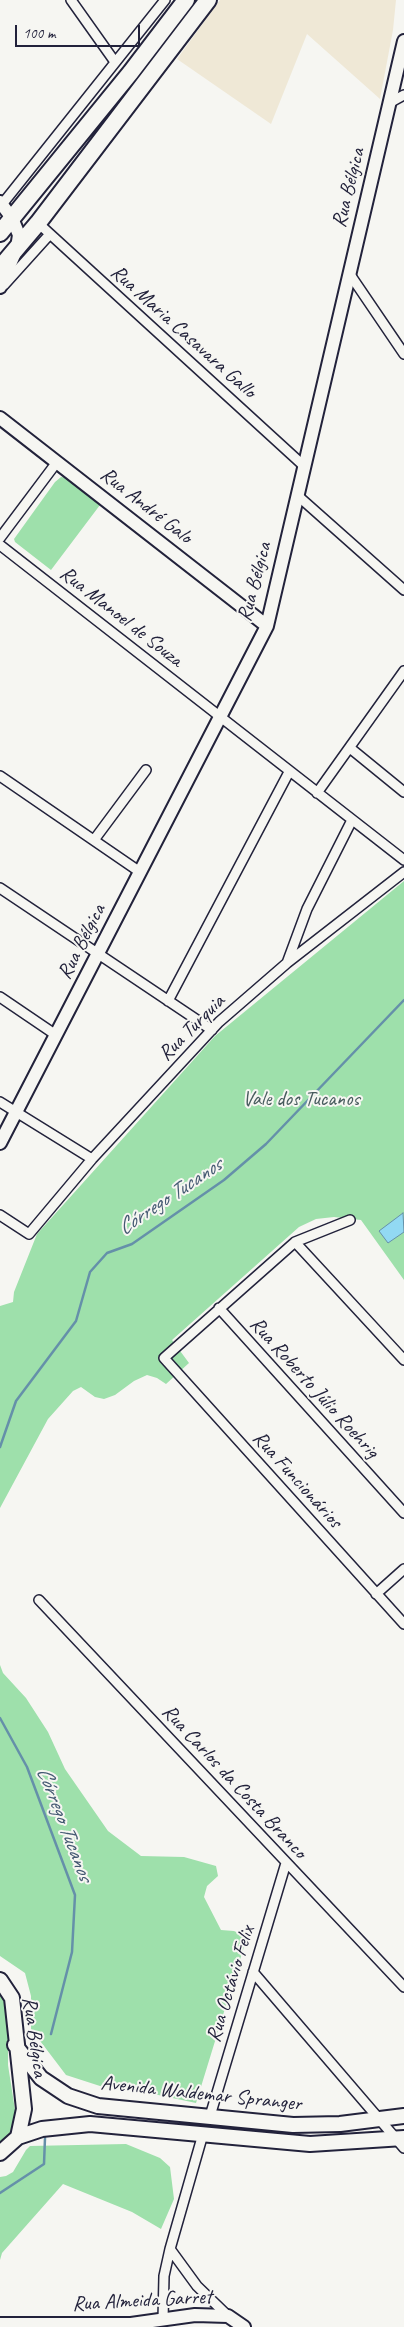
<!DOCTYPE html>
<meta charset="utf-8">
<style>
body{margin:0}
#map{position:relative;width:404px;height:2327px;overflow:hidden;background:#f6f6f2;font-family:Caveat,sans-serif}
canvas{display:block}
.scale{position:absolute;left:15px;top:25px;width:125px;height:22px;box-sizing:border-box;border:2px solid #22223b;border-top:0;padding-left:6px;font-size:15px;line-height:18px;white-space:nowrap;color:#22223b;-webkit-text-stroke:4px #f6f6f2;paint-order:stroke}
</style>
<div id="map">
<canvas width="404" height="2327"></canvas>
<div class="scale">100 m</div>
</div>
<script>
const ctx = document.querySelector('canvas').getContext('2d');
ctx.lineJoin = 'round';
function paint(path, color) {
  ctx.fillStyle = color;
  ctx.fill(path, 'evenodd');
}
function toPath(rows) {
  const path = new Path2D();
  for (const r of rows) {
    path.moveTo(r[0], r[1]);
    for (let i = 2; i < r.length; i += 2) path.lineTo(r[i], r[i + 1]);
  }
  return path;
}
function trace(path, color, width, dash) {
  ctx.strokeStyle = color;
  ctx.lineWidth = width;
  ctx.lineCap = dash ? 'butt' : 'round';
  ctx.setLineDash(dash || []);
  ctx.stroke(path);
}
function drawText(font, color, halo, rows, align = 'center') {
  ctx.font = font + ' Caveat,sans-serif';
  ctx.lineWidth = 4;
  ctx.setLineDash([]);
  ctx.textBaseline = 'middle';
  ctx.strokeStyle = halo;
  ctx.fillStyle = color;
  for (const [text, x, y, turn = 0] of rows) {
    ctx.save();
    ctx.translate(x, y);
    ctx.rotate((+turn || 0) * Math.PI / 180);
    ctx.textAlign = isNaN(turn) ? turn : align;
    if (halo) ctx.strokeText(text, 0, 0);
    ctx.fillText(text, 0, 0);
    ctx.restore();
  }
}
paint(toPath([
 [220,0,396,0,393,30,380,99,307,34,271,124,177,59]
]), '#efe8d6');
paint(toPath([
 [61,477,68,478,100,505,51,570,15,542,14,539,55,482],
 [404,881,404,1280,361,1220,334,1217,316,1219,299,1227,172,1340,189,1363,166,1384,157,1378,147,1375,134,1381,115,1395,104,1399,95,1397,81,1387,73,1391,48,1419,0,1508,0,1306,13,1302,14,1292,37,1234,215,1036],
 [0,1665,3,1673,26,1698,48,1732,65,1769,108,1831,141,1856,184,1857,216,1866,218,1876,207,1886,204,1897,221,1930,234,1931,247,1937,196,2103,130,2089,100,2086,66,2075,31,2029,31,1996,25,1973,0,1956],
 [0,1985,8,2007,8,2065,15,2110,13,2130,0,2142],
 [126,2144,160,2158,170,2167,174,2199,161,2229,132,2212,63,2184,2,2253,0,2260,0,2177,6,2176,13,2172,26,2150,30,2146]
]), '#9ee0ab');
const water = toPath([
 [403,1213,404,1232,388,1243,379,1231,403,1213]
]);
paint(water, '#92d9f3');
trace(water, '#6590a9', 1);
trace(toPath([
 [0,1447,16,1401,76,1321,90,1272,107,1253,132,1244,224,1180,266,1144,404,1000],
 [0,1718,27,1767,75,1895,72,1952,51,2034],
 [0,2193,44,2164,45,2138]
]), '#6590a9', 2.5);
const street = toPath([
 [71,0,115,62],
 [391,102,404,95],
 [0,207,165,0],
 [38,223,304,466],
 [349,273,404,354],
 [4,285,50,234],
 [297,495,404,590],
 [0,538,57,462],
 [0,545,404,860],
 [350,748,404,792],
 [0,776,140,872],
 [317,793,404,671],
 [94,840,146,770],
 [0,888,212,1030],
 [287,963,307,909,352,820],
 [0,997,56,1035],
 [168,1001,289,772],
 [0,1102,92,1159],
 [0,1215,29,1234,92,1159,219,1022,287,963,404,872],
 [350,1220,295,1242,164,1358,404,1624],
 [295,1242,404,1360],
 [219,1308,404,1513],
 [376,1594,404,1569],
 [39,1600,404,1987],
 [253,1972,404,2148],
 [210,2116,286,1863],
 [170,2249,197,2286,228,2316],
 [163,2320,164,2276,170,2249,203,2134]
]);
const secondary = toPath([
 [0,202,12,218,19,235,17,248,0,287],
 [0,418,267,626],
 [0,1143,267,626,404,41],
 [0,2324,131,2324,195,2315,228,2316,244,2327]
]);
const primary = toPath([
 [0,1980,12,1998,24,2109,18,2137,0,2153],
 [15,2045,41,2078,68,2096,98,2106,293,2125,340,2124,404,2116],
 [18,2137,42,2129,90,2124,310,2144,404,2138]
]);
const highway = toPath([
 [0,233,131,72,186,0],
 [0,268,38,223,208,0]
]);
trace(street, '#22223b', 12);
trace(secondary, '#22223b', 16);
trace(primary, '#22223b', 18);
trace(highway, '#22223b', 20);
trace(street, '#f6f6f2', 9);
trace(secondary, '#f6f6f2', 12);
trace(primary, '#f6f6f2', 14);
trace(highway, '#f6f6f2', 16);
drawText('21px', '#22223b', '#f6f6f2', [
 ["Rua Bélgica",349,188,-76],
 ["Rua Maria Casavara Gallo",183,332,42],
 ["Rua André Galo",146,506,38],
 ["Rua Bélgica",255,582,-75],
 ["Rua Manoel de Souza",121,617,38],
 ["Rua Bélgica",82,942,-63],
 ["Rua Turquia",192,1028,-45],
 ["Rua Roberto Júlio Roehrig",314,1388,48],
 ["Rua Funcionários",297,1480,48],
 ["Rua Carlos da Costa Branco",234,1782,47],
 ["Rua Octávio Felix",231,1984,-73],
 ["Rua Bélgica",34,2037,82],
 ["Avenida Waldemar Spranger",201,2094,6],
 ["Rua Almeida Garret",142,2301,-3]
]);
drawText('21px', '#475b5d', '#f6f6f2', [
 ["Vale dos Tucanos",301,1099]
]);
drawText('italic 22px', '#445972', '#f6f6f2', [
 ["Córrego Tucanos",170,1197,-34],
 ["Córrego Tucanos",64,1824,69]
]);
</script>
